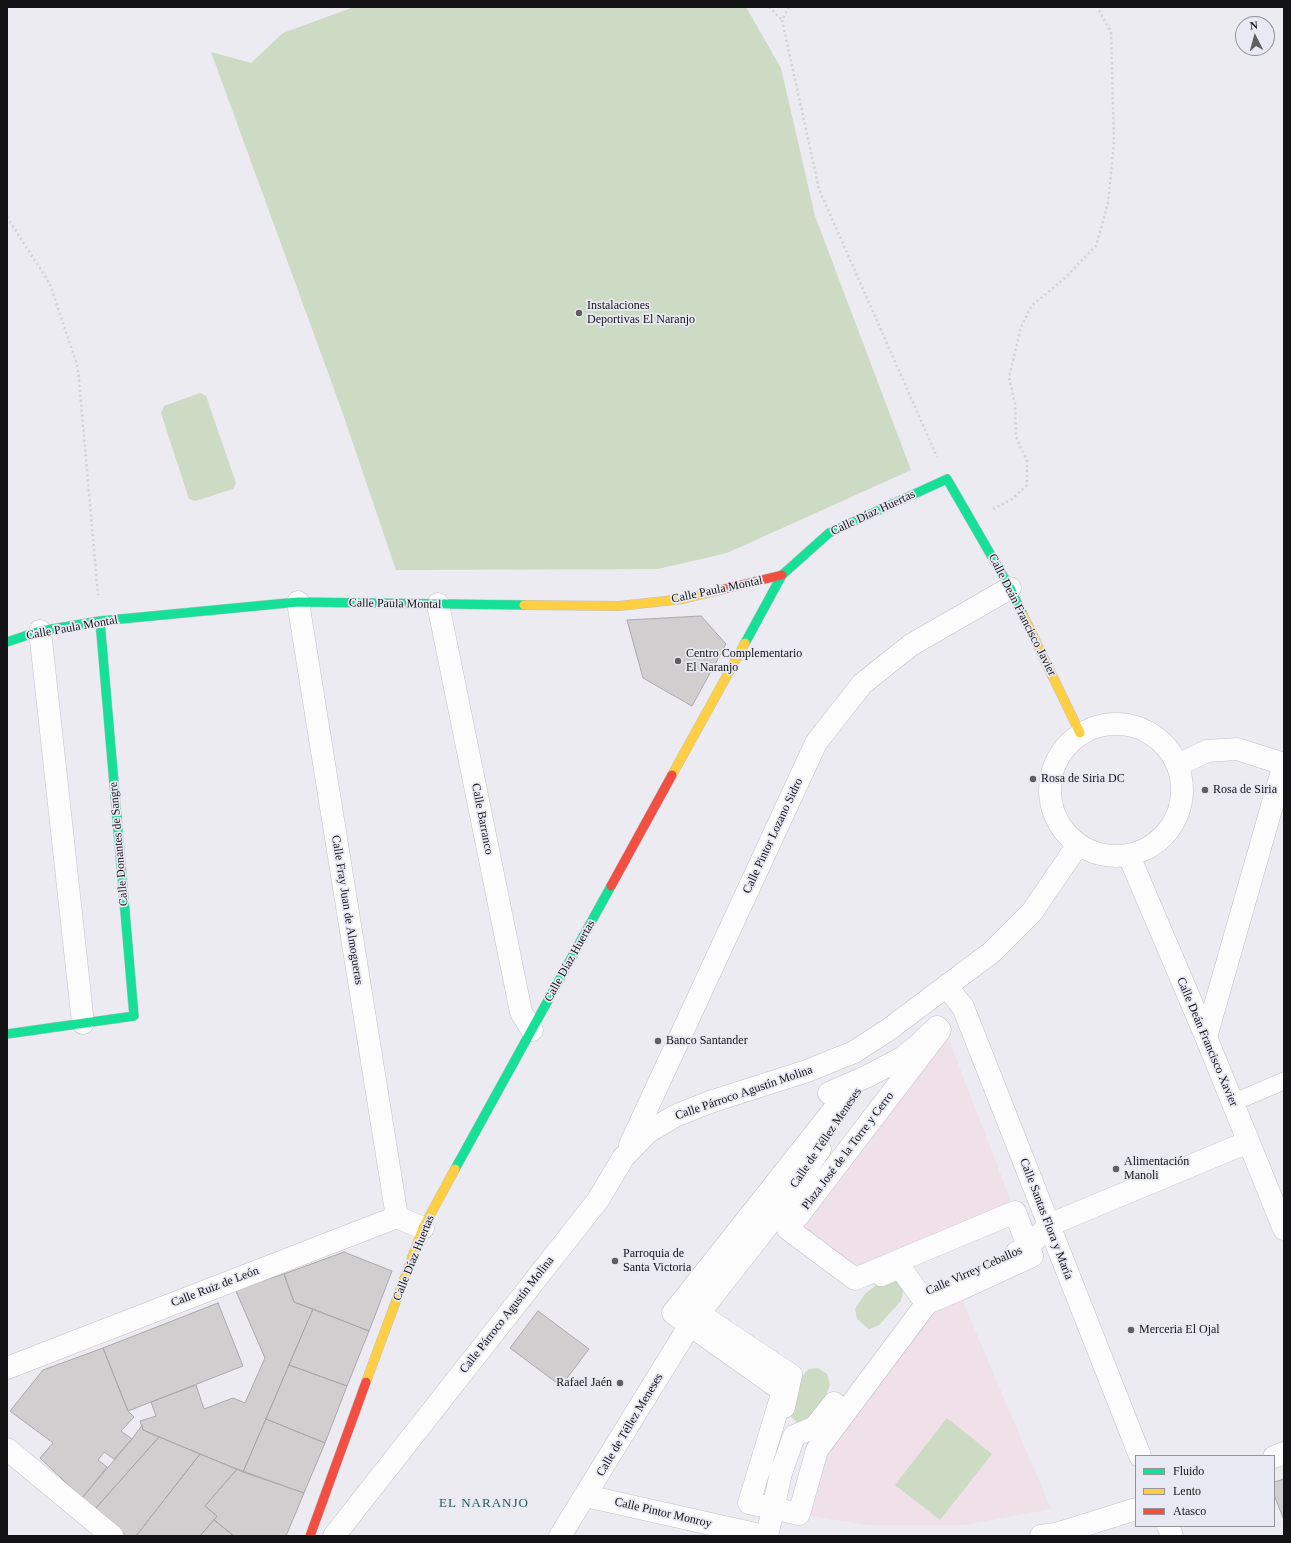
<!DOCTYPE html>
<meta charset="utf-8">
<style>
body{margin:0}
#map{position:relative;width:1291px;height:1543px;overflow:hidden;background:#ebebf1;font-family:"Times New Roman",serif}
canvas{display:block}
.frame{position:absolute;inset:0;border:8px solid #131316;pointer-events:none}
.legend{position:absolute;left:1135px;top:1455px;width:140px;height:72px;box-sizing:border-box;background:#e9e9f3;border:1px solid #93939b;margin:0;padding:5px 7px;list-style:none;font-size:12px;color:#131316}
.legend li{display:flex;align-items:center;gap:8px;height:20px}
.legend b{width:20px;border:1px solid #93939b}
.north{position:absolute;left:1235px;top:16px;width:40px;height:40px;box-sizing:border-box;background:#e9e9f3;border:1px solid #93939b;border-radius:50%;rotate:354deg;font-size:11px;font-weight:700;line-height:16px;text-align:center;color:#131316}
.north::after{content:'';display:block;margin:auto;width:14px;height:18px;background:#5f5f63;clip-path:polygon(50% 0,100% 100%,50% 72%,0 100%)}
</style>
<div id="map">
<canvas width="1291" height="1543"></canvas>
<div class="frame"></div>
<ul class="legend">
<li><b style="height:5px;background:#16e098"></b>Fluido</li>
<li><b style="height:5px;background:#ffcf43"></b>Lento</li>
<li><b style="height:5px;background:#f24e42"></b>Atasco</li>
</ul>
<div class="north">N</div>
</div>
<script>
const ctx = document.querySelector('canvas').getContext('2d');
ctx.lineJoin = 'round';
function paint(path, color) {
  ctx.fillStyle = color;
  ctx.fill(path, 'evenodd');
}
function toPath(rows) {
  const path = new Path2D();
  for (const r of rows) {
    if (r.length === 3) {
      path.moveTo(r[0] + r[2], r[1]);
      path.arc(r[0], r[1], r[2], 0, 2 * Math.PI);
      continue;
    }
    path.moveTo(r[0], r[1]);
    for (let i = 2; i < r.length; i += 2) path.lineTo(r[i], r[i + 1]);
  }
  return path;
}
function trace(path, color, width, dash) {
  ctx.strokeStyle = color;
  ctx.lineWidth = width;
  ctx.lineCap = dash ? 'butt' : 'round';
  ctx.setLineDash(dash || []);
  ctx.stroke(path);
}
function drawText(font, color, halo, rows, align = 'center') {
  ctx.font = font + ' "Times New Roman",serif';
  ctx.lineWidth = 3.5;
  ctx.setLineDash([]);
  ctx.textBaseline = 'middle';
  ctx.strokeStyle = halo;
  ctx.fillStyle = color;
  for (const [text, x, y, turn = 0] of rows) {
    ctx.save();
    ctx.translate(x, y);
    ctx.rotate((+turn || 0) * Math.PI / 180);
    ctx.textAlign = isNaN(turn) ? turn : align;
    if (halo) ctx.strokeText(text, 0, 0);
    ctx.fillText(text, 0, 0);
    ctx.restore();
  }
}
paint(toPath([
 [946,1032,1015,1212,855,1279,788,1229],
 [958,1290,1051,1509,965,1525,868,1525,799,1514,817,1450,927,1303]
]), '#efe1e7');
paint(toPath([
 [354,7,746,7,781,68,815,216,911,470,727,553,658,569,396,570,342,411,211,52,251,63,283,33],
 [200,393,206,396,236,483,233,489,195,501,189,499,161,413,164,406],
 [893,1276,904,1288,901,1301,879,1325,869,1329,857,1319,855,1309,865,1294,884,1279],
 [818,1368,827,1374,830,1385,823,1403,807,1420,798,1423,791,1417,787,1410,796,1382,809,1369],
 [947,1418,992,1454,940,1520,895,1485]
]), '#cddac4');
const building = toPath([
 [701,616,726,644,692,706,643,678,627,620,701,616],
 [344,1252,392,1271,369,1331,294,1302,284,1274,344,1252],
 [284,1274,294,1302,313,1309,243,1472,143,1430,140,1421,156,1416,151,1402,196,1385,204,1409,233,1398,245,1403,265,1358,235,1289,284,1274],
 [218,1303,243,1366,128,1411,103,1348,218,1303],
 [313,1309,369,1331,347,1386,289,1365,313,1309],
 [538,1311,589,1349,561,1386,510,1348,538,1311],
 [103,1348,128,1411,134,1417,121,1431,132,1439,114,1459,104,1452,98,1460,107,1467,82,1498,40,1458,53,1443,10,1411,43,1370,103,1348],
 [289,1365,347,1386,325,1443,266,1419,289,1365],
 [266,1419,325,1443,304,1493,243,1472,266,1419],
 [142,1425,143,1430,159,1437,95,1509,82,1498,132,1439,142,1425],
 [159,1437,200,1454,136,1536,126,1536,95,1509,159,1437],
 [200,1454,237,1469,205,1506,217,1516,200,1536,136,1536,200,1454],
 [237,1469,304,1493,286,1536,234,1536,214,1520,217,1516,205,1506,237,1469],
 [1284,1479,1284,1520,1274,1495,1274,1482,1284,1479],
 [214,1520,234,1536,200,1536,214,1520]
]);
paint(building, '#d1ced0');
trace(building, '#aaa8ab', 1);
const lane = toPath([
 [1232,1103,1284,1081]
]);
const street = toPath([
 [298,602,397,1217],
 [438,604,521,1012,532,1030],
 [40,631,83,1023],
 [1116,790,66],
 [1178,765,1207,751,1237,749,1284,764],
 [1129,856,1206,1037,1284,1229],
 [946,986,963,1007,1140,1456],
 [937,1027,940,1030,788,1229,855,1279,1015,1212,1032,1256,958,1290,927,1303,817,1450,799,1514,749,1503,783,1391,673,1313,840,1102,829,1093,868,1076,902,1058,916,1047,937,1027],
 [1206,1037,1284,764],
 [630,1145,816,743,862,684,911,645,1010,588],
 [1017,1252,1028,1247,1049,1225,1248,1142],
 [881,1275,900,1267,920,1295],
 [704,1317,791,1375,784,1407],
 [7,1368,397,1217,423,1228],
 [7,1449,112,1536],
 [1274,1457,1284,1453],
 [586,1496,764,1536],
 [1168,1526,1172,1536],
 [334,1536,598,1200,623,1158,648,1132,675,1116,710,1102,807,1071,854,1052,888,1030,992,952,1032,912,1077,846],
 [560,1536,690,1325,769,1224,820,1149],
 [767,1536,781,1473,794,1436,815,1427,834,1403],
 [1041,1536,1056,1534,1136,1509]
]);
const fast = toPath([
 [7,642,40,631,100,621,298,602,524,605],
 [745,643,782,575,829,533,947,479,1010,588,1023,615],
 [7,1034,134,1016,100,621],
 [455,1169,611,886]
]);
const slow = toPath([
 [524,605,619,606,683,599,724,589],
 [1023,615,1080,733],
 [672,775,745,643],
 [366,1382,423,1228,455,1169]
]);
const jam = toPath([
 [724,589,782,575],
 [611,886,672,775],
 [310,1536,366,1382]
]);
trace(lane, '#c1c1c6', 18);
trace(street, '#c1c1c6', 23);
trace(fast, '#c1c1c6', 10);
trace(slow, '#c1c1c6', 10);
trace(jam, '#c1c1c6', 10);
trace(toPath([
 [769,7,782,20],
 [789,7,782,20,819,189,937,457],
 [7,217,50,284,78,368,98,595],
 [993,509,1012,499,1027,485,1027,461,1016,437,1015,404,1009,377,1021,327,1032,305,1063,280,1096,246,1108,203,1114,142,1111,32,1097,7]
]), '#d1d1d2', 2.5, [2, 3]);
trace(lane, '#fcfcfd', 17);
trace(street, '#fcfcfd', 22);
trace(fast, '#16e098', 9);
trace(slow, '#ffcf43', 9);
trace(jam, '#f24e42', 9);
for (const [x, y, r, color] of [
 [579,313,4,"#5f5f63"],
 [678,661,4,"#5f5f63"],
 [1033,779,4,"#5f5f63"],
 [1205,790,4,"#5f5f63"],
 [658,1041,4,"#5f5f63"],
 [1116,1169,4,"#5f5f63"],
 [615,1261,4,"#5f5f63"],
 [1131,1330,4,"#5f5f63"],
 [620,1383,4,"#5f5f63"]
]) {
  const dot = new Path2D();
  dot.arc(x, y, r, 0, 2 * Math.PI);
  ctx.fillStyle = color;
  ctx.fill(dot);
  trace(dot, '#e9e9f3', 1.5);
}
drawText('12px', '#131316', '#e9e9f3', [
 ["Instalaciones",587,306],
 ["Deportivas El Naranjo",587,320],
 ["Centro Complementario",686,654],
 ["El Naranjo",686,668],
 ["Rosa de Siria DC",1041,779],
 ["Rosa de Siria",1213,790],
 ["Banco Santander",666,1041],
 ["Alimentación",1124,1162],
 ["Manoli",1124,1176],
 ["Parroquia de",623,1254],
 ["Santa Victoria",623,1268],
 ["Merceria El Ojal",1139,1330],
 ["Rafael Jaén",612,1383,"right"]
], 'left');
drawText('12px', '#131316', '#e9e9f3', [
 ["Calle Díaz Huertas",873,513,-25],
 ["Calle Paula Montal",717,590,-12],
 ["Calle Paula Montal",395,604,1],
 ["Calle Deán Francisco Javier",1022,615,63],
 ["Calle Paula Montal",72,628,-10],
 ["Calle Barranco",482,819,79],
 ["Calle Pintor Lozano Sidro",773,836,-65],
 ["Calle Donantes de Sangre",119,844,-95],
 ["Calle Fray Juan de Almogueras",347,910,81],
 ["Calle Díaz Huertas",570,961,-61],
 ["Calle Deán Francisco Xavier",1207,1042,67],
 ["Calle Párroco Agustín Molina",744,1093,-19],
 ["Calle de Téllez Meneses",826,1138,-56],
 ["Plaza José de la Torre y Cerro",848,1151,-53],
 ["Calle Santas Flora y María",1046,1219,69],
 ["Calle Díaz Huertas",414,1258,-68],
 ["Calle Virrey Ceballos",974,1271,-24],
 ["Calle Ruiz de León",215,1287,-21],
 ["Calle Párroco Agustín Molina",507,1315,-52],
 ["Calle de Téllez Meneses",630,1425,-59],
 ["Calle Pintor Monroy",663,1513,13]
]);
ctx.letterSpacing = '1px';
drawText('13px', '#225c59', '#e9e9f3', [
 ["EL NARANJO",484,1504]
]);
ctx.letterSpacing = '0px';
</script>
